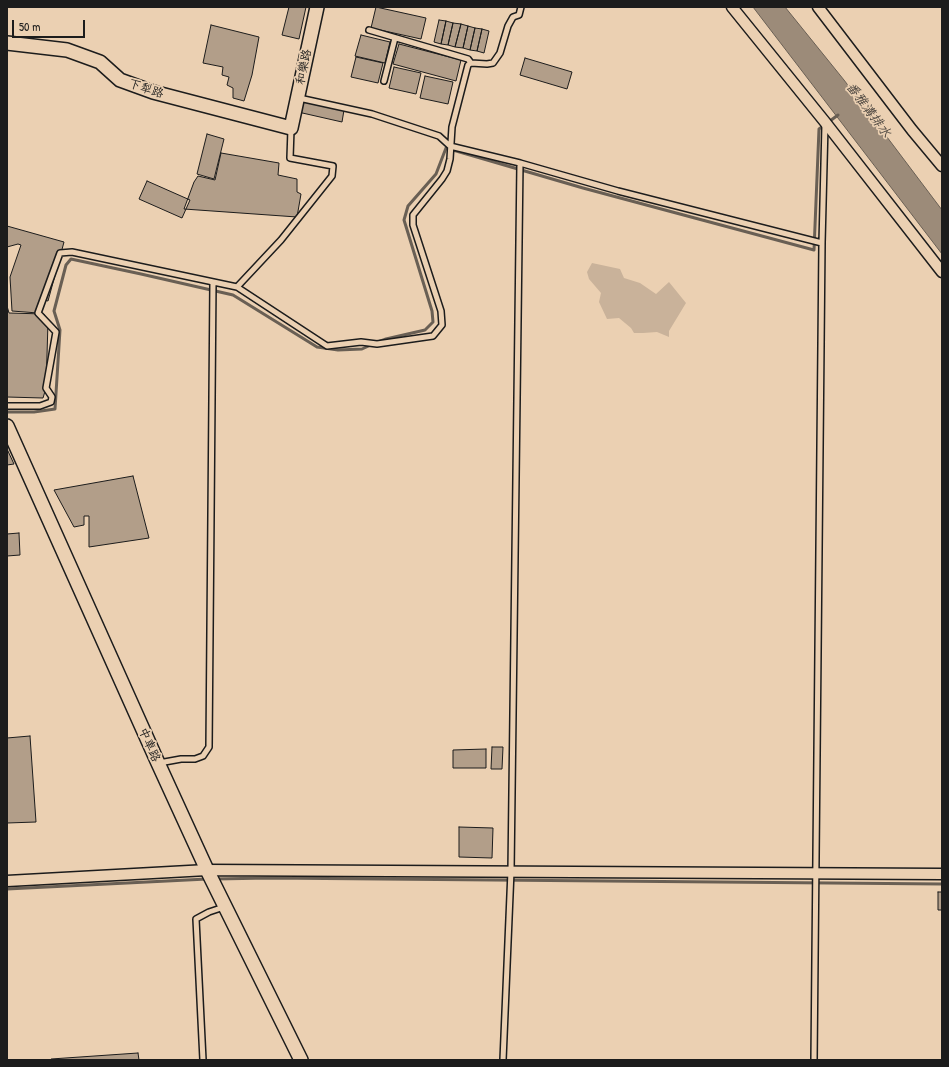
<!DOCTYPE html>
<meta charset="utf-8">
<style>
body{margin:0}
#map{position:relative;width:949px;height:1067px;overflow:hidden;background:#ebd0b2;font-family:"Patrick Hand",sans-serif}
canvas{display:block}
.frame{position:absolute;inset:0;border:8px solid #1c1c1c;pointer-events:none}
.scale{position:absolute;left:12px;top:20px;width:73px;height:18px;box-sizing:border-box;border:2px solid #1c1c1c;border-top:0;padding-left:5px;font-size:12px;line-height:14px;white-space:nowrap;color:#1c1c1c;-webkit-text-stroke:3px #ebd0b2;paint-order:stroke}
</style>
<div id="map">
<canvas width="949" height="1067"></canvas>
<div class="frame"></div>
<div class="scale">50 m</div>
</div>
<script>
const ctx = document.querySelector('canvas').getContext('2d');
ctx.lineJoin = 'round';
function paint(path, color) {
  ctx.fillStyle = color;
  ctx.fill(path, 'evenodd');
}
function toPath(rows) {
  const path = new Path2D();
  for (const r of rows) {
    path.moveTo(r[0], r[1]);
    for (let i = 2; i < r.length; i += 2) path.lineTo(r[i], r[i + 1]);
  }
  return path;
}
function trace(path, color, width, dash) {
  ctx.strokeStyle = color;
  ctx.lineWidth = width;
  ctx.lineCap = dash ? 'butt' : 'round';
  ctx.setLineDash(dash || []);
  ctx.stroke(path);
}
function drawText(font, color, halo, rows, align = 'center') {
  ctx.font = font + ' "Patrick Hand","LXGW WenKai TC",sans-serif';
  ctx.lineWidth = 3.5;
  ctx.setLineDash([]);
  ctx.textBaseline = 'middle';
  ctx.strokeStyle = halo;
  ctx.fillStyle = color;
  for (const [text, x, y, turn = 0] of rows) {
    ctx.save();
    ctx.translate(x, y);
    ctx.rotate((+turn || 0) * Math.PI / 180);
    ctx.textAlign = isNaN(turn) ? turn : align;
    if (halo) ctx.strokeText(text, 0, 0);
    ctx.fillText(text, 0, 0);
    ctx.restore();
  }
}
paint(toPath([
 [592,263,620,269,624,278,640,283,656,294,669,282,686,303,669,331,669,337,657,332,643,333,634,333,631,328,619,318,607,319,599,302,601,293,589,279,587,272]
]), '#c9b29a');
const water = toPath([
 [753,7,785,7,844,80,942,210,942,254,753,7]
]);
paint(water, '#9c8b79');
trace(water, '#695f54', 1);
trace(toPath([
 [378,342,386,339,425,330,433,322,432,311,404,220,408,206,436,174,446,148,583,188,814,250,819,129,838,115],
 [7,412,34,412,55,409,60,330,54,311,66,265,71,259,141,274,233,295,317,347,338,350,362,349,373,344],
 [215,879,269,878,942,884],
 [7,889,207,879]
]), '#695f54', 3);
const building = toPath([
 [289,7,306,7,299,39,282,35,289,7],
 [376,7,426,18,421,39,371,28,376,7],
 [439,20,446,21,441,44,434,42,439,20],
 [446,21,453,23,448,45,441,44,446,21],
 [453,23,461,24,455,47,448,45,453,23],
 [461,24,468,26,463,48,455,47,461,24],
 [211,25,259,37,252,75,244,101,233,98,233,88,227,85,229,77,222,75,223,67,203,63,211,25],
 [468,26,475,28,470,50,463,48,468,26],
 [475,28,482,29,477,51,470,50,475,28],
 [482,29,489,31,484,53,477,51,482,29],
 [361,35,390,42,385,63,355,56,361,35],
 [399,44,461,60,456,81,393,64,399,44],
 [356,57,383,63,378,83,351,77,356,57],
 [525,58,572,72,567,89,520,75,525,58],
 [394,67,421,73,416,94,389,88,394,67],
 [425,76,453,82,448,104,420,98,425,76],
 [301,101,344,110,342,122,298,112,301,101],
 [207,134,224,139,214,179,197,174,207,134],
 [221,153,279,163,278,175,297,179,297,192,301,194,297,217,184,209,194,182,198,176,215,180,221,153],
 [147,181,190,200,182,218,139,199,147,181],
 [7,226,64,242,48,301,40,299,38,313,12,311,10,277,21,245,18,244,7,247,7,226],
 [7,306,9,313,44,314,48,322,46,388,43,398,7,397,7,306],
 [7,449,14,464,7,465,7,449],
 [133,476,149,538,89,547,89,516,84,516,84,525,74,527,54,490,133,476],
 [19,533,20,555,7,556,7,534,19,533],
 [30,736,36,822,7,823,7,738,30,736],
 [492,747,503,747,502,769,491,769,492,747],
 [486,749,486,768,453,768,453,750,486,749],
 [459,827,493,828,492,858,459,857,459,827],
 [938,892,942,892,942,910,938,910,938,892],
 [138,1053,139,1060,51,1060,51,1059,138,1053]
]);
paint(building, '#b29e89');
trace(building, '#1c1c1c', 1);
const service = toPath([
 [369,30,468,59,471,63],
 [384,81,395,38],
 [299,98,372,114,439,136,450,146,520,163,618,191,822,243],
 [237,287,281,240,332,176,333,166,290,158,291,129],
 [7,406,40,406,51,402,52,397,46,388,56,332,38,313,60,253,72,252,237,287,327,346,361,342,377,344,433,336,442,325,441,311,413,225,413,215,442,179,447,171,450,159,452,127,468,65,471,63,487,64,493,63,500,53,508,26,513,17,519,15,521,7],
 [159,763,181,759,195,759,203,756,209,747,213,282],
 [203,1060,196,919,209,912,224,907],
 [503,1060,511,871,520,163],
 [814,1060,822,243,825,125]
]);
const minor = toPath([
 [732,7,825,122,942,272],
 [818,7,912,130,942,166],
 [7,881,207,870,942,874]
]);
const tertiary = toPath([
 [7,43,67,50,100,62,120,80,153,92,291,128,317,7],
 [7,426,158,763,207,870,301,1060]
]);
trace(service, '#1c1c1c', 8);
trace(minor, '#1c1c1c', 13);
trace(tertiary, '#1c1c1c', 16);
trace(service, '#ebd0b2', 5);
trace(minor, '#ebd0b2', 10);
trace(tertiary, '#ebd0b2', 13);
drawText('12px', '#1c1c1c', '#ebd0b2', [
 ["和樂路",304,67,-78],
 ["下犁路",146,89,18],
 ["中車路",149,745,66]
]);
drawText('italic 13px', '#49433d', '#ebd0b2', [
 ["番雅溝排水",868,110,53]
]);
</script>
